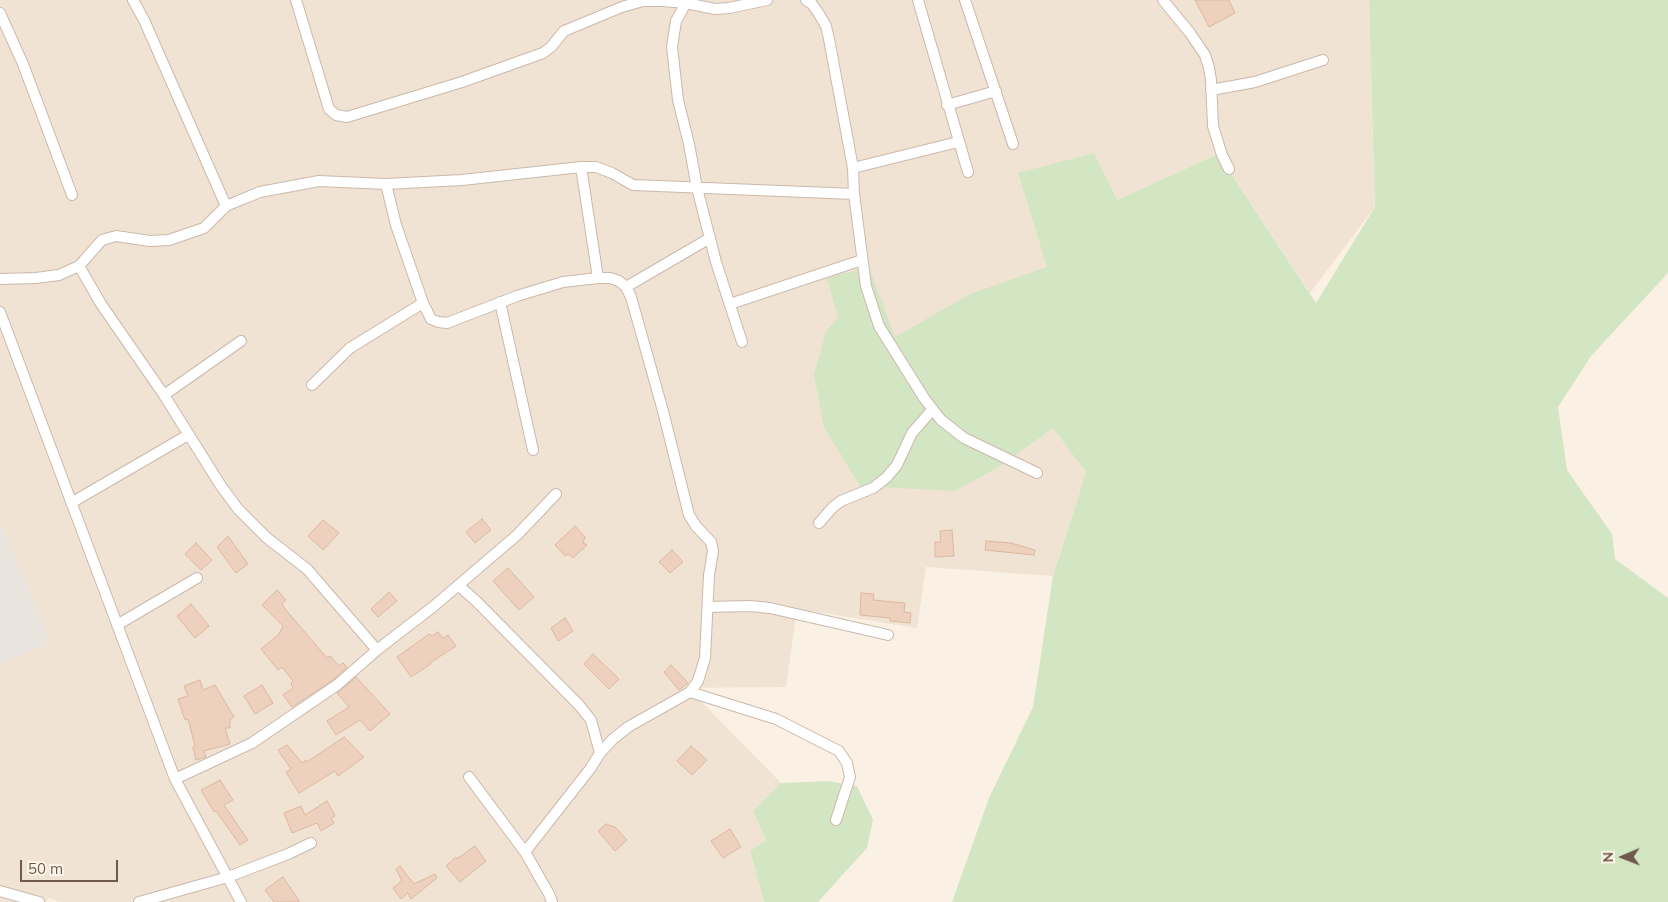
<!DOCTYPE html>
<style>
body{margin:0}
#map{position:relative;width:1668px;height:902px;overflow:hidden;background:#faf1e4;font-family:Mulish,sans-serif}
canvas{display:block}
.north{position:absolute;left:1598px;top:832px;width:50px;height:50px;-webkit-text-stroke:4px #fdf6ea;paint-order:stroke;rotate:269deg;font-size:14px;font-weight:700;line-height:20px;text-align:center;color:#70594c}
.north::after{content:'';display:block;margin:auto;width:18px;height:22px;background:#70594c;clip-path:polygon(50% 0,100% 100%,50% 72%,0 100%)}
.scale{position:absolute;left:20px;top:860px;width:98px;height:22px;box-sizing:border-box;border:2px solid #70594c;border-top:0;padding-left:6px;font-size:15px;line-height:18px;white-space:nowrap;color:#70594c;-webkit-text-stroke:4px #fdf6ea;paint-order:stroke}
</style>
<div id="map">
<canvas width="1668" height="902"></canvas>
<div class="north">N</div>
<div class="scale">50 m</div>
</div>
<script>
const ctx = document.querySelector('canvas').getContext('2d');
ctx.lineJoin = 'round';
function paint(path, color) {
  ctx.fillStyle = color;
  ctx.fill(path, 'evenodd');
}
function toPath(rows) {
  const path = new Path2D();
  for (const r of rows) {
    path.moveTo(r[0], r[1]);
    for (let i = 2; i < r.length; i += 2) path.lineTo(r[i], r[i + 1]);
  }
  return path;
}
function trace(path, color, width, dash) {
  ctx.strokeStyle = color;
  ctx.lineWidth = width;
  ctx.lineCap = dash ? 'butt' : 'round';
  ctx.setLineDash(dash || []);
  ctx.stroke(path);
}
paint(toPath([
 [0,0,1369,0,1375,207,1310,293,1218,154,1117,200,1018,173,1050,275,1086,472,1053,576,926,567,917,628,797,609,786,687,688,688,781,783,753,811,766,840,750,851,764,902,61,902,49,898,47,902,0,902,0,664,45,646,49,639,0,521]
]), '#f1e3d3');
paint(toPath([
 [0,521,49,639,45,646,0,664]
]), '#eae4de');
paint(toPath([
 [1369,0,1668,0,1668,273,1591,356,1558,407,1567,470,1612,534,1615,559,1668,598,1668,902,952,902,989,798,1033,707,1053,576,1086,472,1053,428,1000,466,955,491,860,486,824,427,814,375,826,331,838,318,827,278,869,267,895,337,970,294,1047,267,1018,173,1094,153,1117,200,1218,154,1316,303,1375,207],
 [828,781,857,786,873,820,867,848,818,902,764,902,750,851,766,840,753,811,781,783]
]), '#d2e6c4');
const building = toPath([
 [1195,0,1229,0,1235,13,1209,27,1195,0],
 [482,519,491,530,475,543,466,532,482,519],
 [323,520,339,533,323,550,308,536,323,520],
 [575,526,585,537,583,543,587,545,573,558,568,554,565,556,555,545,575,526],
 [952,530,954,556,935,557,935,542,941,542,940,531,952,530],
 [228,536,248,564,236,573,217,547,228,536],
 [986,541,1011,543,1035,550,1034,555,985,550,986,541],
 [196,543,212,560,201,570,185,554,196,543],
 [672,550,683,562,670,573,659,562,672,550],
 [508,568,534,597,519,610,493,581,508,568],
 [277,590,286,600,282,604,286,610,327,658,330,656,339,666,343,663,347,667,333,680,292,707,283,695,293,688,291,684,293,681,282,667,278,670,261,649,279,634,283,626,262,605,277,590],
 [389,592,397,601,378,617,371,609,389,592],
 [861,593,874,594,873,600,905,603,904,612,911,613,910,623,890,621,890,618,860,615,861,593],
 [191,604,209,626,195,638,177,616,191,604],
 [565,618,573,631,558,641,551,628,565,618],
 [438,632,443,638,448,635,456,646,430,663,431,664,411,677,397,657,429,634,432,636,438,632],
 [593,654,619,679,609,689,584,664,593,654],
 [671,665,688,683,679,690,664,672,671,665],
 [356,677,390,714,370,731,360,720,336,735,327,721,349,707,337,693,356,677],
 [200,680,203,690,215,685,234,717,230,719,230,728,225,728,230,744,204,751,206,757,196,760,193,747,195,746,188,719,185,720,178,699,188,696,184,686,200,680],
 [262,685,273,703,255,714,244,696,262,685],
 [344,737,364,757,338,776,335,771,299,793,286,772,291,769,278,750,287,745,302,763,306,760,307,762,344,737],
 [691,746,707,760,692,775,677,761,691,746],
 [220,780,233,800,224,805,248,840,240,845,216,811,214,812,201,790,220,780],
 [327,801,335,816,331,818,334,823,321,831,317,823,292,833,284,813,301,806,305,815,327,801],
 [606,824,615,827,627,840,615,851,598,831,606,824],
 [730,829,741,847,723,858,711,841,730,829],
 [475,846,486,861,460,882,446,866,456,857,457,859,475,846],
 [400,866,414,884,435,874,437,878,411,899,408,893,401,899,393,888,402,881,396,869,400,866],
 [283,877,300,902,274,902,265,890,283,877]
]);
paint(building, '#edd1be');
trace(building, '#deb8a0', 1);
const street = toPath([
 [133,0,144,20,226,206],
 [296,0,329,109,336,115,347,117,462,82,543,53,551,47,564,31,622,7,643,1,662,1,686,3,715,9,729,8,767,0],
 [806,0,812,4,819,14,826,26,829,39,853,168,854,194,866,286,879,326,924,398,941,420,964,438,1037,473],
 [918,0,968,172],
 [965,0,1013,144],
 [1163,0,1190,33,1205,55,1209,68,1211,80,1213,126,1222,155,1229,169],
 [686,3,676,21,672,47,678,100,689,144,697,188,716,262,742,342],
 [0,13,23,64,72,195],
 [1211,90,1255,82,1323,60],
 [947,105,996,91],
 [581,167,598,278],
 [853,168,958,142],
 [386,184,396,225,423,303,431,319,438,322,447,323,517,296,563,282,598,278,610,278,619,281,626,287,631,297,663,411,689,515,696,526,711,542,713,551,709,575,705,658,698,681,690,692,628,727,613,739,600,753,590,769,525,852],
 [79,266,101,304,164,395,221,486,238,509,267,538,307,569,377,650],
 [0,279,36,278,59,275,79,266,102,240,116,236,150,241,169,240,204,228,226,206,238,201,260,192,319,181,386,184,462,180,581,167,596,167,612,173,633,185,854,194],
 [626,287,710,238],
 [500,302,533,450],
 [730,304,862,260],
 [0,312,175,779,241,902],
 [312,385,350,348,423,303],
 [164,395,241,341],
 [71,503,188,435],
 [819,523,833,507,841,501,873,488,886,478,897,465,912,433,932,410],
 [459,586,475,600,579,705,591,720,600,753],
 [708,607,750,606,770,608,888,635],
 [117,625,197,578],
 [690,692,776,719,839,751,847,763,850,777,836,820],
 [469,777,525,852,549,894,552,902],
 [175,779,252,743,337,685,377,650,434,606,517,535,556,494],
 [0,891,39,902],
 [139,902,228,877,288,854,311,843]
]);
trace(street, '#cab9ac', 12);
trace(street, '#fff', 10);
</script>
